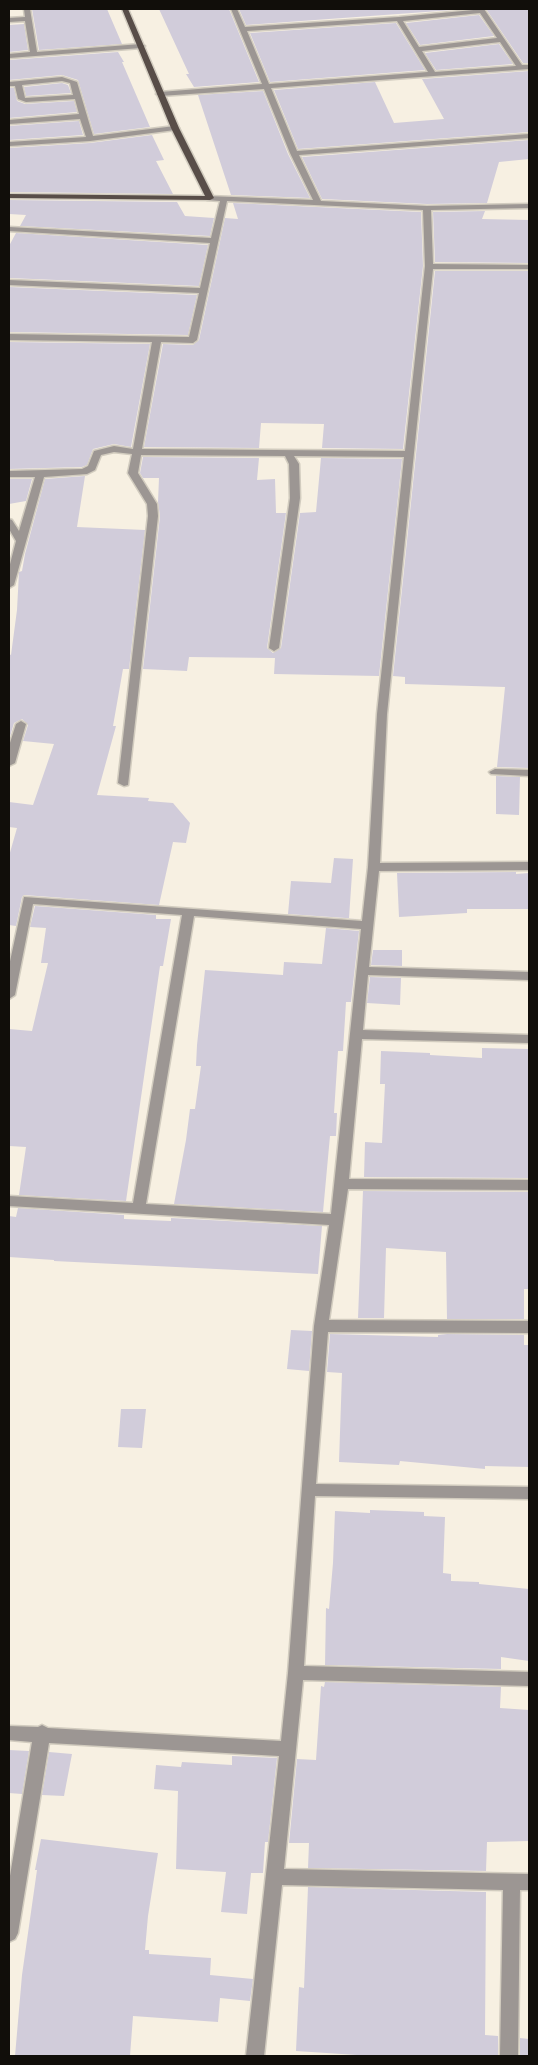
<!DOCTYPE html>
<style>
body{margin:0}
#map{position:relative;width:538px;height:2065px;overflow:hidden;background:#f7f0e2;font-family:"PT Sans",sans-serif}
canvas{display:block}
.frame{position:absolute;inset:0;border:10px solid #110e0a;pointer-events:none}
</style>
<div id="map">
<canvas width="538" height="2065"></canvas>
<div class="frame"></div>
</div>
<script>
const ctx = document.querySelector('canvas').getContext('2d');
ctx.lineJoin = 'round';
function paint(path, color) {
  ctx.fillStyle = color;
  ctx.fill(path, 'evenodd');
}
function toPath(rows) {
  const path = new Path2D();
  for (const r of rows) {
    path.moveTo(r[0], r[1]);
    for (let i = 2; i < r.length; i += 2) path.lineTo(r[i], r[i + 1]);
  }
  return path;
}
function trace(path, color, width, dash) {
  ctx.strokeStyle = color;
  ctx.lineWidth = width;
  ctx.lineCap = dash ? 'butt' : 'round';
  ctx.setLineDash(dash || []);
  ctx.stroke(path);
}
paint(toPath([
 [32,9,107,9,122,44,39,50],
 [159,9,229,9,259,82,194,87,186,74,189,74],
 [239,9,467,9,246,25],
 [486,9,529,9,529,63,523,63],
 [479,15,494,36,420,45,406,23],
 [396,23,425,70,270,82,250,33],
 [24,24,28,50,9,52,9,25],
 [499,44,513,64,436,70,425,53],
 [118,52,124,62,122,62,150,127,94,134,78,80,62,75,9,80,9,60],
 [529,71,529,132,298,149,274,90,375,82,394,123,444,119,422,79],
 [62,83,68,85,71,93,26,96,24,87],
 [9,88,14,88,17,101,25,104,74,101,77,112,9,118],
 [263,91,288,154,310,198,231,195,198,95],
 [79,121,83,135,9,140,9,126],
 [152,135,164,160,156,161,173,194,9,192,9,148,90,143],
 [529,140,529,159,499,162,487,203,427,204,322,199,302,157],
 [9,200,177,202,185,216,214,218,210,236,20,226,26,215,9,214],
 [233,203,421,212,423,266,403,449,322,448,324,424,261,423,259,448,144,447,163,344,193,345,199,340,225,218,238,219],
 [485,211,482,219,529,220,529,263,435,262,433,212],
 [16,233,208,245,199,286,9,278,9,246],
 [435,271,529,271,529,768,497,767,505,687,405,684,405,677,393,676],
 [9,287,197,295,188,335,9,332],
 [9,342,150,344,131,447,114,444,93,449,87,465,82,467,9,469],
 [143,457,259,458,257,480,275,479,276,513,286,513,267,648,273,653,281,648,300,513,316,512,321,458,402,459,379,676,274,674,275,658,189,657,187,671,143,669,160,516,158,502,159,478,143,478,140,473],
 [85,476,77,527,145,530,129,669,123,669,113,726,116,726,97,795,149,798,148,801,173,803,190,823,186,843,173,842,159,905,24,895,22,897,16,926,9,925,9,856,17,828,9,827,9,802,33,805,54,744,23,741,28,725,22,719,14,723,9,740,9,654,11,655,17,610,19,572,22,571,25,554,45,479],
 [9,479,32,479,26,501,9,504],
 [496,776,520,777,519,815,496,814],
 [334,858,353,859,349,918,360,919,288,914,291,881,331,883],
 [516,872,516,874,529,873,529,909,467,909,467,913,399,917,397,873],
 [35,906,156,915,156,919,171,919,163,966,160,966,126,1201,19,1195,26,1147,9,1146,9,1029,32,1031,48,963,41,963,46,928,30,927],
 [326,928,359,931,351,1002,346,1002,343,1051,338,1051,334,1113,337,1113,336,1136,330,1136,323,1212,174,1204,186,1140,190,1109,195,1109,201,1066,196,1066,197,1045,205,970,283,975,284,962,322,964],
 [373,950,402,950,402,966,371,965],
 [370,977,401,978,400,1005,367,1003],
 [482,1048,529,1049,529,1178,364,1177,365,1142,382,1143,385,1084,380,1084,381,1051,430,1053,430,1055,482,1058],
 [363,1191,529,1192,529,1289,524,1289,524,1319,447,1319,446,1252,386,1248,384,1318,358,1318],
 [18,1208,124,1215,124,1219,171,1221,171,1218,322,1226,318,1274,54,1261,54,1260,9,1257,9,1216,16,1217],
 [291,1330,312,1331,309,1371,287,1369],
 [330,1334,438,1337,438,1335,447,1334,524,1335,524,1345,529,1345,529,1467,485,1466,485,1469,400,1461,399,1465,339,1462,342,1373,327,1372],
 [121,1409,146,1409,142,1448,118,1447],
 [370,1510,424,1512,424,1516,445,1517,443,1573,451,1574,451,1581,479,1582,479,1584,529,1589,529,1661,501,1657,501,1669,325,1665,326,1608,329,1609,333,1563,335,1511,370,1513],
 [325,1682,501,1687,500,1708,529,1710,529,1841,487,1842,486,1871,308,1868,309,1843,289,1843,297,1759,316,1760,321,1686,324,1687],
 [9,1750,29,1751,22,1794,9,1793],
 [49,1752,72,1754,64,1796,42,1795],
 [232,1756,277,1758,268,1842,265,1842,263,1873,251,1873,247,1914,221,1912,226,1872,176,1869,178,1791,154,1789,156,1765,181,1767,182,1762,232,1765],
 [41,1839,158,1853,148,1916,145,1950,149,1950,149,1954,211,1958,210,1975,253,1979,250,2001,220,1998,218,2022,133,2016,130,2056,15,2056,22,1975,37,1870,35,1870],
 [308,1887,486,1892,485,2035,498,2036,498,2056,372,2056,296,2051,299,1987,304,1988],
 [520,2038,529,2039,529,2056,520,2056]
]), '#d1ccda');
const minor = toPath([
 [24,9,30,9,37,52,141,44,145,46,141,48,9,58,9,54,30,52,25,21,9,22,9,18,25,17,24,9],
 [231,9,237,9,245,27,399,17,484,9,522,65,529,65,529,69,271,88,297,151,529,134,529,138,299,155,321,201,427,206,529,204,529,208,431,210,433,264,529,265,529,269,433,269,387,714,380,863,529,862,529,870,379,871,369,967,529,972,529,980,368,975,363,1030,529,1035,529,1043,362,1039,349,1179,529,1180,529,1190,348,1189,329,1320,529,1321,529,1333,328,1332,316,1484,529,1487,529,1499,315,1496,304,1666,529,1672,529,1686,303,1680,284,1869,529,1874,529,1890,520,1890,518,2056,500,2056,503,1890,282,1885,264,2056,246,2056,279,1756,49,1743,18,1933,15,1939,9,1942,9,1882,32,1742,9,1740,9,1726,38,1727,42,1725,48,1728,281,1741,288,1673,314,1326,329,1225,9,1206,9,1196,133,1203,182,915,33,904,15,995,9,999,9,966,24,897,362,921,368,867,377,714,404,457,294,456,299,464,300,498,279,648,274,651,269,648,290,498,289,464,285,456,141,455,138,473,157,504,158,516,128,785,124,786,118,783,148,516,147,504,128,473,132,454,114,452,101,455,95,470,87,474,44,477,14,585,9,588,9,568,16,541,9,529,9,519,12,520,19,531,35,477,9,477,9,471,82,469,88,466,94,451,114,446,133,449,152,342,9,340,9,334,189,337,199,293,9,285,9,280,200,288,210,243,9,231,9,227,211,238,220,201,207,200,207,196,313,200,290,153,264,89,160,96,156,94,160,92,262,84,231,9],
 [480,13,497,38,419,47,403,21,480,13],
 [397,21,428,72,269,84,247,31,397,21],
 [500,42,516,66,435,72,422,51,500,42],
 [227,201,423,210,425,266,405,451,142,449,161,342,193,343,197,340,227,201],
 [194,916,361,929,331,1214,146,1204,194,916],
 [62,77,77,82,93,136,175,126,179,128,175,130,90,141,9,146,9,142,86,137,80,119,9,124,9,120,79,114,75,99,26,102,18,99,15,86,9,86,9,82,62,77],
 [62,81,70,83,73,95,25,98,22,85,62,81],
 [21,721,26,724,15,763,9,766,9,746,16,724,21,721],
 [495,769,529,770,529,776,491,774,489,772,495,769]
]);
const major = toPath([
 [122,9,128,9,179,128,214,198,210,200,9,198,9,194,205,196,171,128,122,9]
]);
trace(minor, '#d2ccbf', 3);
trace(major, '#d2ccbf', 3);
paint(minor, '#9c9693');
paint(major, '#584d48');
</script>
